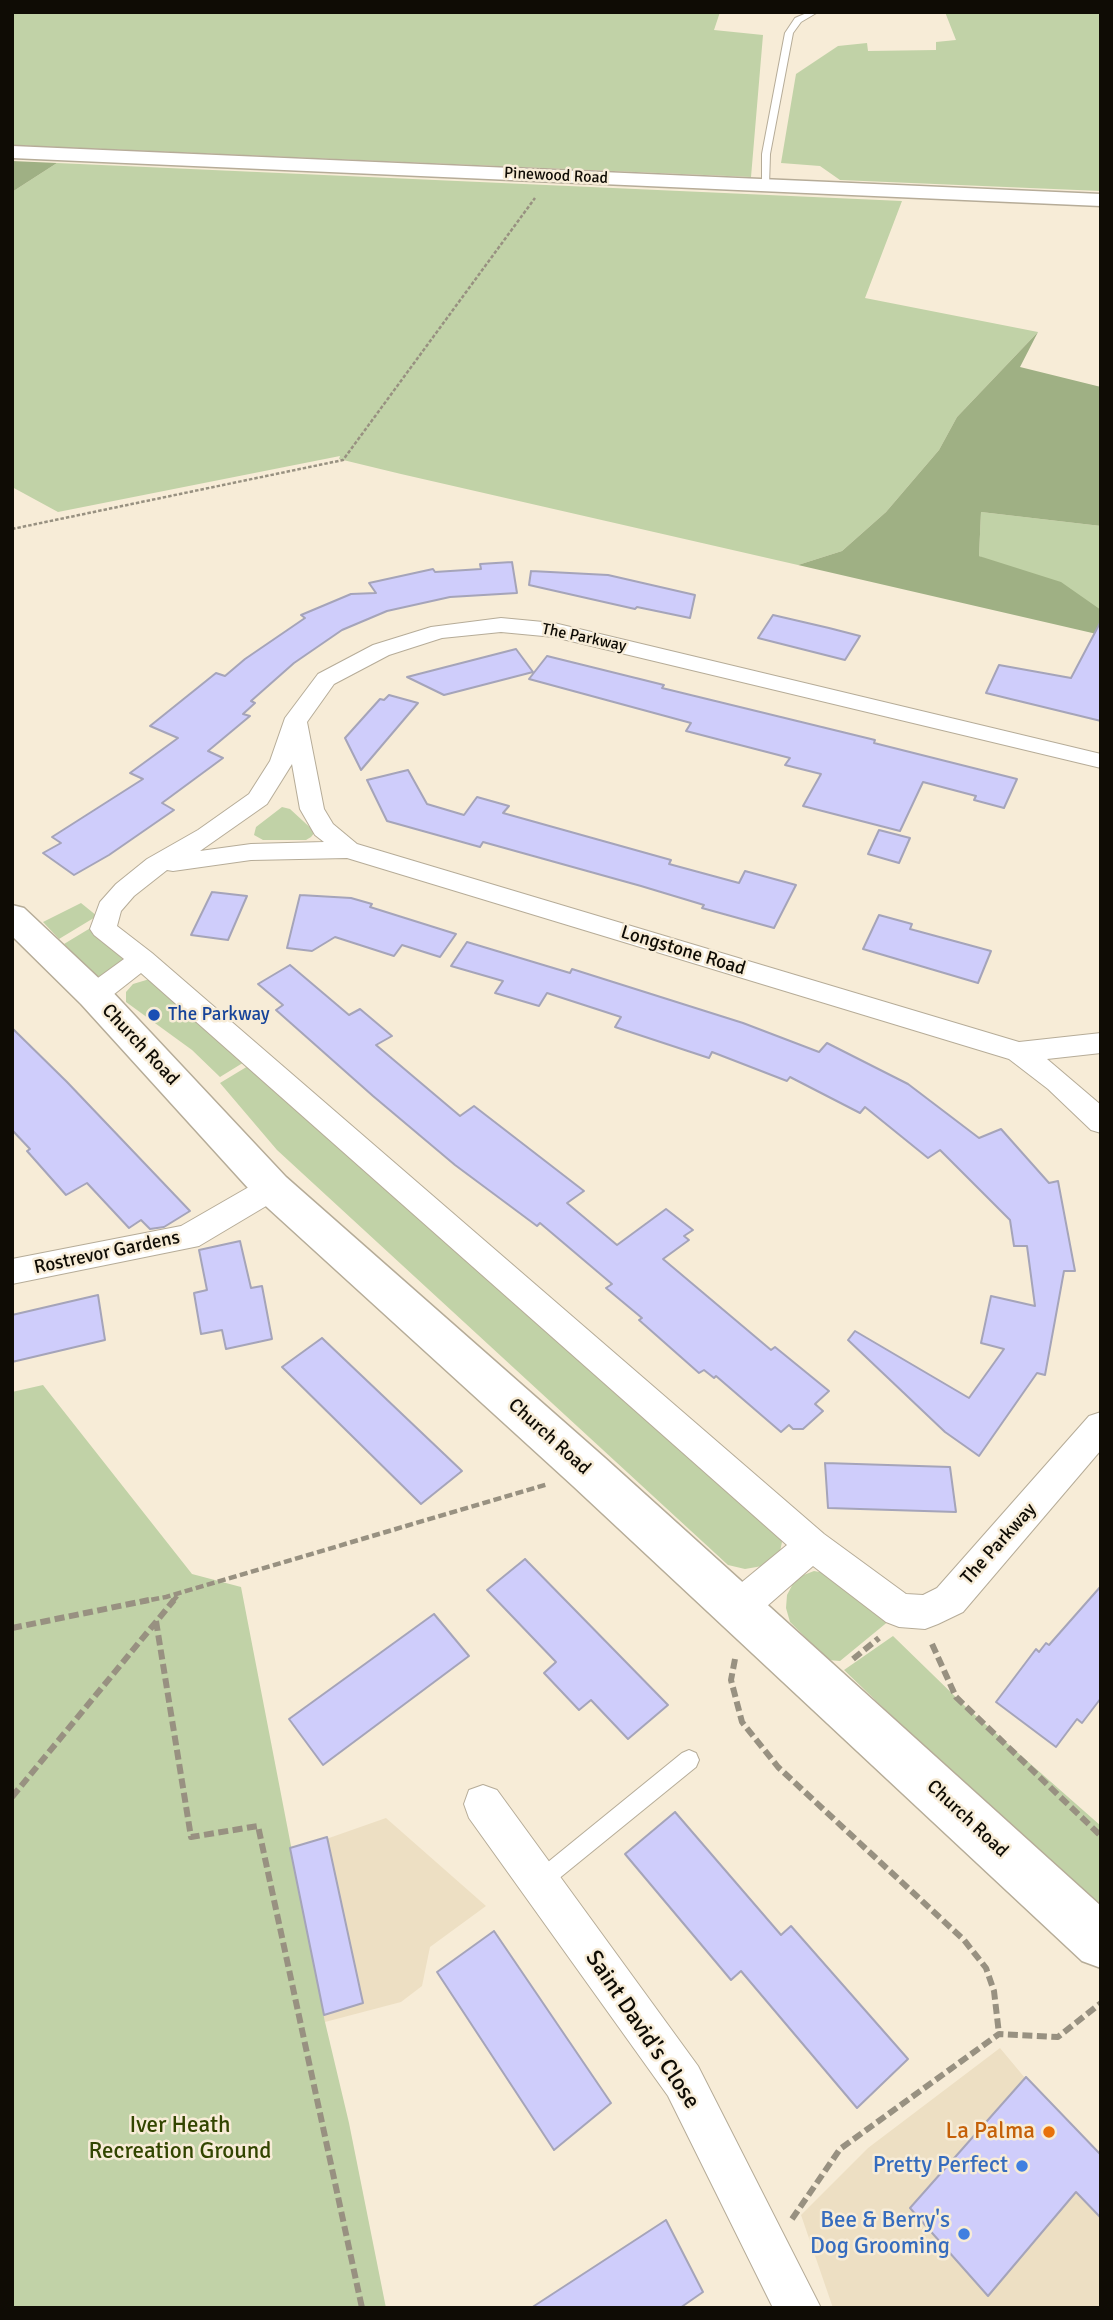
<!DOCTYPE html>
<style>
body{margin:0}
#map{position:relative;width:1113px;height:2320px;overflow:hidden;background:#f7ecd7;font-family:Signika,sans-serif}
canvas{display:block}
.frame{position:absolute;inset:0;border:14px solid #0f0c05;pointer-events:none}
</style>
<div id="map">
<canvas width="1113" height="2320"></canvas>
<div class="frame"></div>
</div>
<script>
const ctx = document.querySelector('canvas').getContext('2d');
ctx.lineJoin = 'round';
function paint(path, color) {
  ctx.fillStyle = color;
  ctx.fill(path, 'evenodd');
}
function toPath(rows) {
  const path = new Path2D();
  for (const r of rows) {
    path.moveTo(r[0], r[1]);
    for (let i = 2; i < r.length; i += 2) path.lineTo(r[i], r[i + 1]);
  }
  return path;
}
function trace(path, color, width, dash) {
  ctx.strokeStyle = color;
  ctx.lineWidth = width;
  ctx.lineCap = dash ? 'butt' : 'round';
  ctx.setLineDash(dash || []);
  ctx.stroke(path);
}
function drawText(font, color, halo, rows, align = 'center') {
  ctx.font = font + ' Signika,sans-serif';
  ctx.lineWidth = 5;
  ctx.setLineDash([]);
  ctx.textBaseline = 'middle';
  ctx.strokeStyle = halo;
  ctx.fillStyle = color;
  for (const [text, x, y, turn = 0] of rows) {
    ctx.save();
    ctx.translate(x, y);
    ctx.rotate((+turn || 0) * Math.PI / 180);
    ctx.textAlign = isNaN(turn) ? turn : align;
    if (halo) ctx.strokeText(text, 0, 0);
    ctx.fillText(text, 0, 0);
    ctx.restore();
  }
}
paint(toPath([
 [386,1818,486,1906,430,1947,422,1986,401,2002,325,2022,292,1851],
 [1000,2048,1040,2096,1101,2156,1101,2308,833,2308,801,2215,868,2148]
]), '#eddfc3');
paint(toPath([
 [12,12,720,12,714,30,763,35,751,177,12,145],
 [945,12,1101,12,1101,191,840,180,820,166,781,163,796,74,838,46,867,43,868,51,936,50,936,42,956,40],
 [57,163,902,201,865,298,1038,332,957,417,939,450,886,512,842,551,798,565,401,474,339,459,340,456,58,512,12,487,12,192],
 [981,512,1101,526,1101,610,979,556],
 [282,807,290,809,315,832,311,837,306,840,263,840,254,835,256,827],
 [81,903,97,916,59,939,43,922],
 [102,921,134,962,104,976,96,976,64,944],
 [153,978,254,1056,220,1077,192,1050,126,1002,126,992,133,984],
 [258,1060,777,1523,782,1542,779,1556,768,1565,745,1569,728,1565,277,1150,220,1083],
 [43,1385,192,1574,241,1587,325,2022,349,2123,386,2308,12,2308,12,1392],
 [814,1571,836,1575,890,1620,840,1661,828,1660,790,1622,786,1608,787,1595,796,1578],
 [893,1636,967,1708,1101,1826,1101,1917,844,1670]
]), '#c1d2a7');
paint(toPath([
 [12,161,57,163,12,192],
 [1038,332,1020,367,1101,387,1101,526,981,512,979,556,1061,582,1101,610,1101,635,798,565,842,551,886,512,939,450,957,417]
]), '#9fb084');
const building = toPath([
 [512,562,517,593,450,597,387,611,342,630,294,663,251,701,255,703,243,714,250,716,208,751,223,758,162,803,174,810,109,855,74,875,43,853,61,843,52,837,143,779,130,773,178,738,150,726,216,673,225,676,245,659,305,618,301,615,351,594,376,593,369,583,433,569,435,572,481,569,480,564,512,562],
 [531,571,608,575,695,595,690,618,637,607,635,609,529,585,531,571],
 [773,615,829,628,860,636,845,660,758,638,773,615],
 [1101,621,1101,721,986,693,999,665,1071,678,1101,621],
 [516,649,533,672,444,695,407,677,516,649],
 [547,656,664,685,662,688,875,740,874,743,1017,779,1004,808,974,800,976,796,923,782,900,831,803,806,821,774,785,765,790,758,686,731,691,723,529,679,547,656],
 [389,695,418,703,361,770,345,738,380,699,384,700,389,695],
 [408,770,427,804,464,815,477,797,509,806,503,813,671,860,669,864,739,883,745,871,796,885,774,928,702,908,704,905,641,886,483,842,480,847,387,821,367,780,408,770],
 [879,830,910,838,899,863,868,854,879,830],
 [212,892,247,896,228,940,191,935,212,892],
 [300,895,351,898,372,904,370,907,456,934,440,957,402,945,394,956,335,937,312,951,287,948,300,895],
 [879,915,912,924,910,929,991,951,978,983,863,949,879,915],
 [467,942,570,973,572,969,743,1023,819,1052,827,1043,908,1084,979,1138,1001,1129,1049,1183,1058,1181,1075,1271,1064,1271,1045,1375,1037,1373,979,1456,945,1432,848,1340,855,1331,969,1398,1004,1349,981,1343,991,1296,1035,1306,1027,1246,1014,1246,1010,1220,940,1150,928,1158,865,1107,860,1113,790,1077,787,1081,712,1052,709,1058,615,1027,621,1017,547,993,539,1006,495,993,503,981,451,966,467,942],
 [290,965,349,1015,360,1009,392,1036,376,1045,460,1116,474,1106,584,1191,567,1203,617,1245,666,1209,693,1230,684,1236,689,1240,663,1259,771,1350,775,1347,829,1391,815,1404,823,1411,803,1429,793,1429,789,1425,781,1432,716,1376,714,1378,704,1370,699,1373,639,1320,642,1318,606,1288,612,1284,540,1223,537,1226,455,1165,373,1096,276,1010,283,1005,258,984,290,965],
 [12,1028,67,1082,190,1211,164,1227,150,1229,141,1220,129,1228,87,1183,66,1195,27,1151,30,1149,12,1130,12,1028],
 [240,1241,251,1288,262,1286,272,1339,226,1349,222,1330,201,1334,194,1293,207,1290,199,1250,240,1241],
 [98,1295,105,1340,12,1362,12,1315,98,1295],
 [322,1338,462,1471,421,1504,282,1367,322,1338],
 [825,1463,950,1467,956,1512,828,1508,825,1463],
 [525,1559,668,1705,628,1739,591,1700,579,1710,544,1673,556,1662,487,1590,525,1559],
 [1101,1586,1101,1698,1082,1723,1077,1719,1056,1747,996,1702,1036,1649,1039,1652,1046,1643,1049,1645,1101,1586],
 [434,1614,469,1656,323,1765,289,1719,434,1614],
 [675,1812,781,1935,791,1926,908,2059,857,2108,741,1971,731,1980,625,1854,675,1812],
 [327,1837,363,2003,324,2015,290,1848,327,1837],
 [494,1931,611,2103,554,2150,437,1972,494,1931],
 [1026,2077,1101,2155,1101,2218,1076,2192,988,2296,910,2208,1026,2077],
 [666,2220,703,2292,680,2308,531,2308,666,2220]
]);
paint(building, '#cfcdfb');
trace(building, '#a5a4b9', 2);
const lane = toPath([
 [809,12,818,12,801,22,793,33,770,154,769,186,762,188,762,154,785,33,795,18,809,12],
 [689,1750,696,1753,699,1760,696,1767,546,1889,539,1893,532,1889,528,1882,532,1875,682,1753,689,1750]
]);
const street = toPath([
 [501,618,554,623,1101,754,1101,768,554,637,501,632,442,638,389,655,334,684,307,722,324,809,333,824,357,844,1019,1042,1101,1033,1101,1053,1047,1059,1101,1105,1101,1133,1091,1130,1048,1089,1009,1059,347,858,251,860,173,871,167,870,134,896,121,911,117,926,152,953,824,1534,906,1594,923,1595,937,1588,1089,1416,1101,1412,1101,1450,963,1612,938,1624,925,1629,899,1627,886,1622,813,1566,751,1620,738,1625,725,1620,720,1608,725,1596,787,1545,141,973,104,1002,94,1005,84,1002,80,995,84,988,124,959,94,935,90,929,100,902,116,884,147,859,198,830,249,794,270,761,285,718,318,674,373,645,431,627,501,618],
 [292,764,300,809,315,835,324,842,251,844,200,851,267,804,292,764],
 [272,1176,283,1180,287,1188,283,1196,199,1246,12,1284,12,1259,181,1226,261,1180,272,1176],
 [483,1785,497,1790,698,2066,821,2308,773,2308,668,2096,469,1818,464,1804,469,1790,483,1785]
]);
const secondary = toPath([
 [12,146,1101,194,1101,206,12,158,12,146]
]);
const primary = toPath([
 [12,905,24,908,107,986,286,1177,605,1458,1101,1906,1101,1968,1082,1961,573,1486,258,1199,81,1004,12,936,12,905]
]);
trace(lane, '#b6ac98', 2);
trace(street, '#b6ac98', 2);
trace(secondary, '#b6ac98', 3);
trace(primary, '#b6ac98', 3);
trace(toPath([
 [12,529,343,460,535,198]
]), '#989181', 2.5, [3.5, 2]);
trace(toPath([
 [140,1602,166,1597,548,1484],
 [172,1602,178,1595]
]), '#989181', 4.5, [8, 3.5]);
trace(toPath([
 [156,1621,191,1837,258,1826,362,2308],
 [12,1628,149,1600],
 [932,1644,956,1697,1101,1836],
 [735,1659,731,1680,742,1722,778,1767,964,1940,986,1968,994,1991,999,2034],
 [853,1659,879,1638],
 [12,1797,174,1600],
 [792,2219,840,2149,999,2034,1058,2037,1101,2003]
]), '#989181', 6, [10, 4.5]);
paint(lane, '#fff');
paint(street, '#fff');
paint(secondary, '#fff');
paint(primary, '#fff');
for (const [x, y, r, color] of [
 [154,1015,7,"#1a4fb4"],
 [1049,2132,7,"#e8710a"],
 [1022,2166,7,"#3f7fe0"],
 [964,2234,7,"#3f7fe0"]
]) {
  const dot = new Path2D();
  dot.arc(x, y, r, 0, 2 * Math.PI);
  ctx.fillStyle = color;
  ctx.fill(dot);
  trace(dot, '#f7ecd7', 2.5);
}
drawText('16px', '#0f0c05', '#f7ecd7', [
 ["Pinewood Road",556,176,3],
 ["The Parkway",584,638,12]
]);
drawText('19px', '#0f0c05', '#f7ecd7', [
 ["Longstone Road",683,951,17],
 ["Church Road",140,1045,47],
 ["Rostrevor Gardens",107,1253,-12],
 ["Church Road",549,1437,42],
 ["The Parkway",999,1544,-48],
 ["Church Road",967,1819,43]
]);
drawText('19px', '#164399', '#f7ecd7', [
 ["The Parkway",168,1015]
], 'left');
drawText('23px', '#0f0c05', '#f7ecd7', [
 ["Saint David's Close",642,2030,56]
]);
drawText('23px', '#324500', '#f7ecd7', [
 ["Iver Heath",180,2126],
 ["Recreation Ground",180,2152]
]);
drawText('23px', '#c56008', '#f7ecd7', [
 ["La Palma",1035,2132]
], 'right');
drawText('23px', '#366cbe', '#f7ecd7', [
 ["Pretty Perfect",1008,2166],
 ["Bee & Berry's",950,2221],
 ["Dog Grooming",950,2247]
], 'right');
</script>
